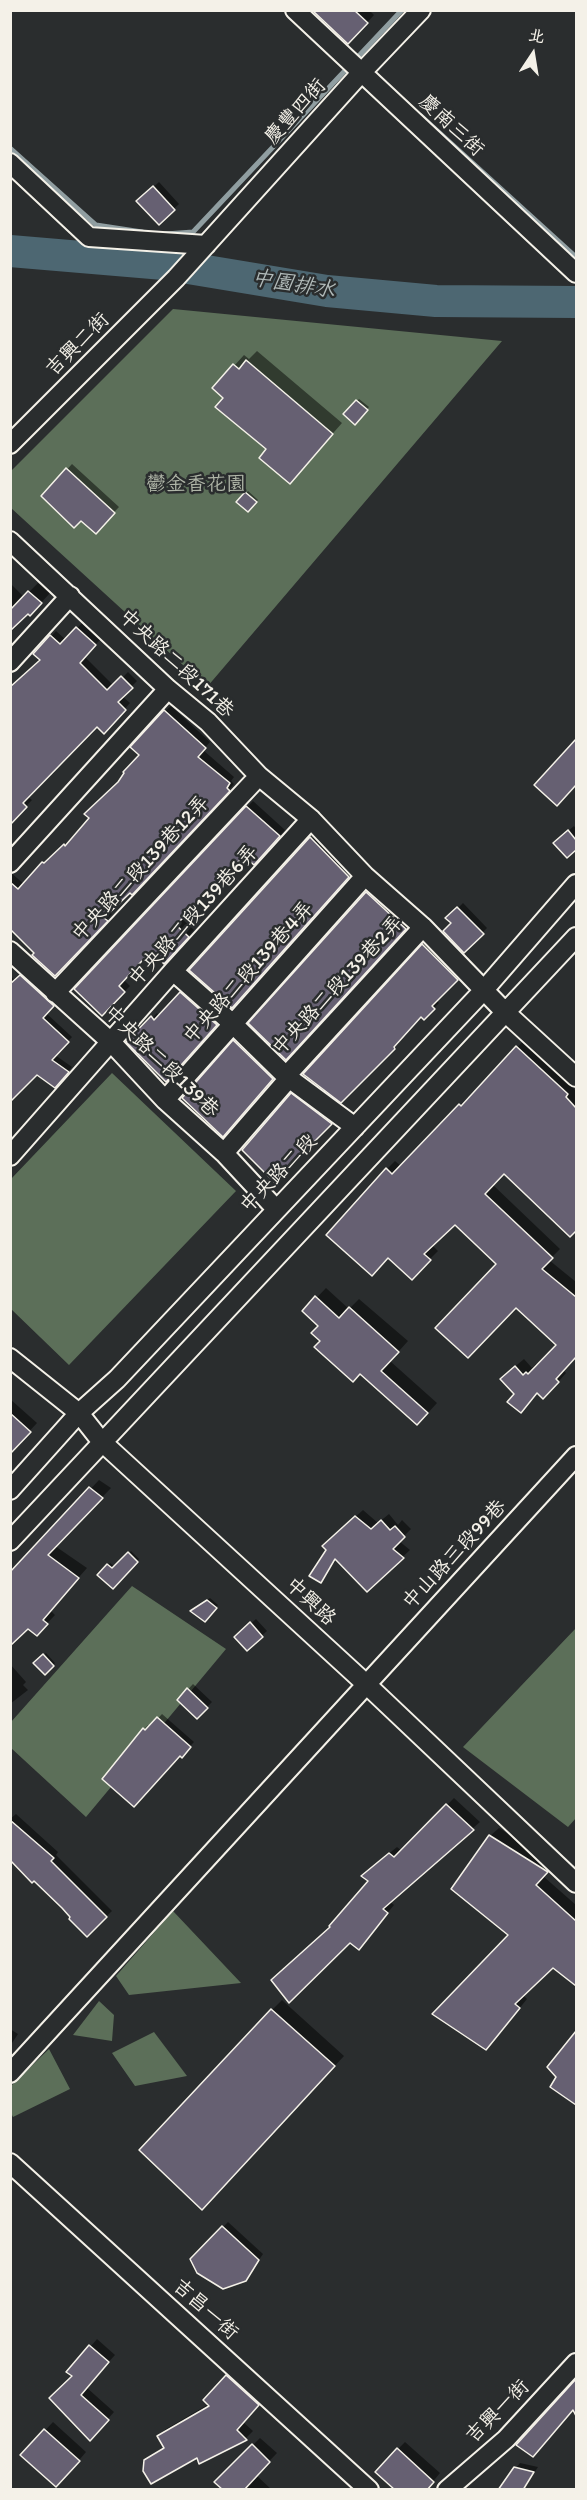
<!DOCTYPE html>
<meta charset="utf-8">
<style>
body{margin:0}
#map{position:relative;width:587px;height:2500px;overflow:hidden;background:#2a2d2e;font-family:Itim,"LXGW WenKai TC",sans-serif}
canvas{display:block}
.frame{position:absolute;inset:0;border:12px solid #f4f1e8;pointer-events:none}
.north{position:absolute;left:503px;top:24px;width:60px;height:60px;-webkit-text-stroke:4px #2a2d2e;paint-order:stroke;rotate:12deg;font-size:16px;font-weight:700;line-height:24px;text-align:center;color:#f4f1e8}
.north::after{content:'';display:block;margin:auto;width:21px;height:27px;background:#f4f1e8;clip-path:polygon(50% 0,100% 100%,50% 72%,0 100%)}
</style>
<div id="map">
<canvas width="587" height="2500"></canvas>
<div class="frame"></div>
<div class="north">北</div>
</div>
<script>
const ctx = document.querySelector('canvas').getContext('2d');
ctx.lineJoin = 'round';
function paint(path, color) {
  ctx.fillStyle = color;
  ctx.fill(path, 'evenodd');
}
function toPath(rows) {
  const path = new Path2D();
  for (const r of rows) {
    path.moveTo(r[0], r[1]);
    for (let i = 2; i < r.length; i += 2) path.lineTo(r[i], r[i + 1]);
  }
  return path;
}
function trace(path, color, width, dash) {
  ctx.strokeStyle = color;
  ctx.lineWidth = width;
  ctx.lineCap = dash ? 'butt' : 'round';
  ctx.setLineDash(dash || []);
  ctx.stroke(path);
}
function drawText(font, color, halo, rows, align = 'center') {
  ctx.font = font + ' Itim,"LXGW WenKai TC",sans-serif';
  ctx.lineWidth = 5;
  ctx.setLineDash([]);
  ctx.textBaseline = 'middle';
  ctx.strokeStyle = halo;
  ctx.fillStyle = color;
  for (const [text, x, y, turn = 0] of rows) {
    ctx.save();
    ctx.translate(x, y);
    ctx.rotate((+turn || 0) * Math.PI / 180);
    ctx.textAlign = isNaN(turn) ? turn : align;
    if (halo) ctx.strokeText(text, 0, 0);
    ctx.fillText(text, 0, 0);
    ctx.restore();
  }
}
paint(toPath([
 [173,309,502,341,207,687,11,508,10,472],
 [112,1073,236,1191,69,1365,11,1309,11,1179],
 [132,1586,226,1649,86,1817,11,1748,11,1722],
 [576,1628,576,1818,568,1827,463,1747],
 [173,1911,241,1983,129,1995,116,1976],
 [99,2001,114,2015,112,2041,73,2035],
 [154,2032,187,2076,135,2086,112,2053],
 [49,2049,70,2089,13,2117,11,2113,11,2086]
]), '#5c6f59');
paint(toPath([
 [315,10,369,10,374,15,356,35],
 [159,182,179,204,159,223,138,201],
 [257,351,342,423,290,482,268,449,225,397,214,388,244,355,249,359],
 [359,399,369,407,355,422,345,414],
 [72,464,119,507,95,532,81,519,43,496],
 [248,491,258,500,248,510,238,502],
 [10,583,24,597,38,583,50,593,39,605,27,612,10,628],
 [83,622,101,639,84,656,114,686,128,672,137,681,122,696,130,703,104,732,97,725,28,797,32,800,11,822,42,660,35,654,56,631,66,640],
 [171,706,210,742,203,750,234,777,231,781,234,784,137,887,108,911,112,914,55,974,10,927,10,872,24,884,49,857,50,858,71,841,141,755,165,711],
 [576,742,576,784,557,804,536,785],
 [253,801,285,830,260,857,244,854,181,918,194,930,170,956,151,949,124,980,130,986,102,1014,76,989],
 [574,826,576,829,576,848,567,856,560,838],
 [316,834,352,872,236,1002,191,970],
 [371,889,410,923,286,1058,251,1023],
 [463,903,487,928,464,951,453,923,448,918],
 [428,941,462,974,436,1000,439,1003,424,1018,421,1016,397,1041,399,1043,341,1101,305,1074],
 [25,972,57,1001,46,1013,72,1037,55,1055,72,1067,55,1086,37,1073,10,1101,10,975,15,981],
 [186,988,221,1019,171,1075,128,1042,157,1013,160,1016],
 [239,1036,277,1073,228,1130,184,1097],
 [525,1039,576,1085,573,1088,576,1091,576,1229,570,1235,504,1172,492,1184,560,1249,549,1260,576,1282,576,1356,563,1370,566,1373,552,1389,516,1394,511,1370,524,1359,532,1368,536,1364,537,1366,558,1345,498,1264,453,1223,432,1245,438,1251,411,1278,387,1169,395,1161,401,1166,468,1097,470,1099],
 [298,1088,336,1117,274,1180,292,1094],
 [326,1288,349,1309,359,1299,408,1341,390,1361,437,1403,427,1414,322,1341,320,1325,304,1311],
 [10,1399,37,1423,10,1452],
 [99,1480,111,1488,55,1546,87,1568,50,1610,55,1615,37,1634,10,1574],
 [363,1510,378,1523,389,1514,398,1525,402,1520,411,1529,399,1541,410,1550,367,1590,337,1559,320,1581,331,1539],
 [131,1551,139,1559,113,1587,99,1574,110,1563,115,1567],
 [210,1598,218,1605,204,1620,194,1609],
 [256,1619,267,1631,247,1649,236,1637],
 [46,1653,55,1663,45,1673,37,1661],
 [10,1664,26,1682,23,1685,28,1690,10,1704],
 [193,1684,212,1702,197,1717,179,1699],
 [162,1714,194,1742,134,1805,144,1729,148,1725,150,1727],
 [454,1798,480,1822,389,1901,394,1905,359,1948,332,1927,370,1881,370,1869,397,1847,402,1851],
 [16,1814,58,1852,56,1855,112,1911,87,1935,72,1917,10,1858,10,1819],
 [499,1828,555,1863,543,1876,576,1905,576,1984,553,1966,523,1995,527,1999,486,2049,510,1935,490,1836],
 [282,2000,344,2056,212,2198,272,2010],
 [10,2029,18,2034,10,2046],
 [576,2035,576,2098,569,2098,558,2077,549,2067],
 [228,2222,263,2254,245,2280,192,2259],
 [97,2339,115,2355,86,2387,114,2412,90,2439,74,2376,69,2372],
 [234,2369,265,2397,243,2422,253,2431,246,2438,200,2462,197,2456,145,2460,165,2446,158,2436,166,2429,209,2404],
 [53,2422,86,2452,64,2478,22,2455],
 [260,2438,277,2453,256,2475,272,2490,235,2490,216,2482],
 [405,2442,440,2473,426,2490,398,2449],
 [520,2463,538,2467,523,2490,500,2490]
]), '#0007');
trace(toPath([
 [421,116,576,257],
 [10,148,96,225,142,232],
 [166,234,193,232,402,10]
]), '#909ea1', 5);
trace(toPath([
 [10,251,164,264,327,291,436,301,576,302]
]), '#4d6772', 32);
const building = toPath([
 [312,10,354,10,368,23,348,44,312,10],
 [153,186,175,210,159,225,136,201,153,186],
 [246,360,333,434,290,484,259,458,266,449,215,407,223,398,212,388,233,364,239,369,246,360],
 [356,400,368,410,355,425,343,414,356,400],
 [66,468,115,513,96,534,81,521,74,528,41,496,66,468],
 [245,492,257,502,248,512,236,502,245,492],
 [28,591,42,603,30,616,28,614,10,631,10,610,28,591],
 [76,627,96,645,80,663,107,690,121,676,133,688,118,702,126,710,104,734,97,727,23,803,27,807,10,825,10,687,40,660,33,654,50,635,60,644,76,627],
 [164,710,206,748,198,757,230,783,227,788,230,791,132,895,130,893,104,918,108,921,55,976,32,955,34,953,10,929,10,882,18,889,42,862,44,863,64,844,65,846,89,818,84,814,118,782,124,773,123,772,139,755,130,747,164,710],
 [576,739,576,785,557,806,534,785,576,739],
 [246,806,280,836,254,865,244,856,176,925,189,937,164,964,151,951,119,986,125,992,102,1016,74,989,246,806],
 [568,830,576,840,576,850,567,858,553,843,568,830],
 [310,837,349,877,232,1008,189,970,310,837],
 [366,892,406,929,286,1060,248,1023,366,892],
 [457,907,484,934,464,953,443,931,451,923,445,918,457,907],
 [422,944,458,980,432,1006,435,1009,424,1020,421,1017,394,1047,395,1049,341,1103,303,1074,422,944],
 [20,975,54,1006,43,1018,69,1042,52,1060,69,1072,55,1088,37,1075,10,1102,10,984,20,975],
 [180,992,217,1025,166,1082,126,1042,151,1016,154,1020,180,992],
 [233,1040,273,1079,223,1137,182,1098,233,1040],
 [516,1046,568,1094,566,1097,576,1108,576,1231,570,1237,504,1174,485,1194,553,1258,542,1269,576,1297,576,1357,556,1379,559,1382,543,1399,537,1393,521,1413,507,1402,514,1394,500,1379,515,1366,523,1375,526,1372,528,1374,556,1345,516,1308,468,1358,435,1328,496,1264,455,1225,424,1254,431,1260,412,1280,388,1258,372,1276,326,1235,386,1168,392,1174,459,1104,461,1106,516,1046],
 [291,1093,332,1124,274,1182,242,1150,291,1093],
 [315,1296,339,1318,349,1307,399,1352,381,1371,428,1413,417,1425,360,1374,353,1382,314,1347,320,1341,311,1333,318,1326,302,1311,315,1296],
 [10,1413,31,1432,10,1454,10,1413],
 [89,1487,103,1498,48,1555,79,1578,43,1620,48,1624,37,1636,28,1629,10,1646,10,1572,89,1487],
 [355,1516,371,1529,381,1520,390,1530,395,1526,405,1537,393,1549,404,1558,367,1592,335,1559,321,1583,309,1576,326,1550,322,1546,355,1516],
 [128,1552,138,1562,113,1589,97,1575,107,1564,112,1568,128,1552],
 [207,1600,217,1608,205,1622,190,1611,207,1600],
 [250,1622,263,1637,247,1651,234,1637,250,1622],
 [43,1654,54,1666,45,1675,33,1663,43,1654],
 [187,1688,208,1708,197,1719,177,1700,187,1688],
 [157,1717,191,1747,182,1758,180,1756,134,1807,102,1779,143,1728,145,1730,157,1717],
 [446,1804,474,1830,383,1909,388,1913,359,1950,350,1943,289,2003,271,1980,330,1927,329,1926,368,1881,361,1876,389,1853,394,1857,446,1804],
 [10,1820,54,1858,51,1861,107,1917,87,1937,69,1919,70,1917,62,1908,34,1881,32,1883,10,1860,10,1820],
 [489,1835,548,1872,536,1885,576,1921,576,1986,553,1968,515,2004,520,2008,486,2050,432,2014,508,1935,451,1889,489,1835],
 [271,2009,335,2066,202,2210,139,2150,271,2009],
 [576,2031,576,2105,550,2087,556,2077,547,2067,576,2031],
 [222,2226,259,2260,246,2281,223,2289,197,2273,190,2259,222,2226],
 [89,2345,109,2362,81,2395,109,2420,90,2441,49,2398,72,2376,66,2372,89,2345],
 [226,2375,259,2405,237,2430,247,2440,199,2464,197,2458,151,2484,143,2471,144,2460,164,2448,157,2436,209,2406,203,2400,226,2375],
 [576,2379,576,2416,573,2410,533,2457,516,2445,576,2379],
 [44,2429,80,2461,56,2487,20,2455,44,2429],
 [252,2444,270,2462,244,2490,223,2490,214,2482,252,2444],
 [397,2448,434,2482,427,2490,395,2490,375,2472,397,2448],
 [514,2467,534,2472,523,2490,498,2490,514,2467]
]);
paint(building, '#666072');
trace(building, '#f4f1e8', 1.5);
const minor = toPath([
 [295,10,576,273],
 [10,163,89,237,206,245],
 [10,444,176,278,361,73,421,10],
 [10,541,168,689,208,722,259,776,311,819,365,876,423,927,505,1012,576,1077],
 [10,662,70,596],
 [10,863,168,689],
 [10,951,112,1043,165,1100,224,1153,276,1209],
 [173,971,233,1024,286,1076,355,1127],
 [55,993,259,776],
 [286,1076,423,927],
 [165,1100,365,876],
 [224,1153,290,1077],
 [10,1156,173,971,311,819],
 [10,1358,79,1413,101,1441,366,1684,576,1883],
 [10,1490,79,1413,117,1379,483,991,576,884],
 [10,1541,576,937],
 [10,2073,576,1456],
 [10,2163,369,2490],
 [447,2490,506,2439,576,2363]
]);
trace(minor, '#f4f1e8', 22);
trace(minor, '#2a2d2e', 18);
drawText('20px', '#f4f1e8', '#2a2d2e', [
 ["慶豐四街",296,112,-48],
 ["慶南三街",451,126,43],
 ["吉興二街",78,345,-45],
 ["中央路二段171巷",176,664,43],
 ["中央路二段139巷12弄",141,869,-47],
 ["中央路二段139巷6弄",194,916,-48],
 ["中央路二段139巷4弄",249,973,-48],
 ["中央路二段139巷2弄",338,986,-47],
 ["中央路二段139巷",161,1062,44],
 ["中央路二段",279,1174,-46],
 ["中山路三段99巷",455,1555,-47],
 ["中興路",310,1602,43],
 ["吉昌一街",205,2310,42],
 ["吉興一街",498,2412,-45]
]);
drawText('20px', '#b0b6a8', '#2a2d2e', [
 ["鬱金香花園",196,485]
]);
drawText('italic 21px', '#b1bab9', '#2a2d2e', [
 ["中園排水",293,285,9]
]);
</script>
